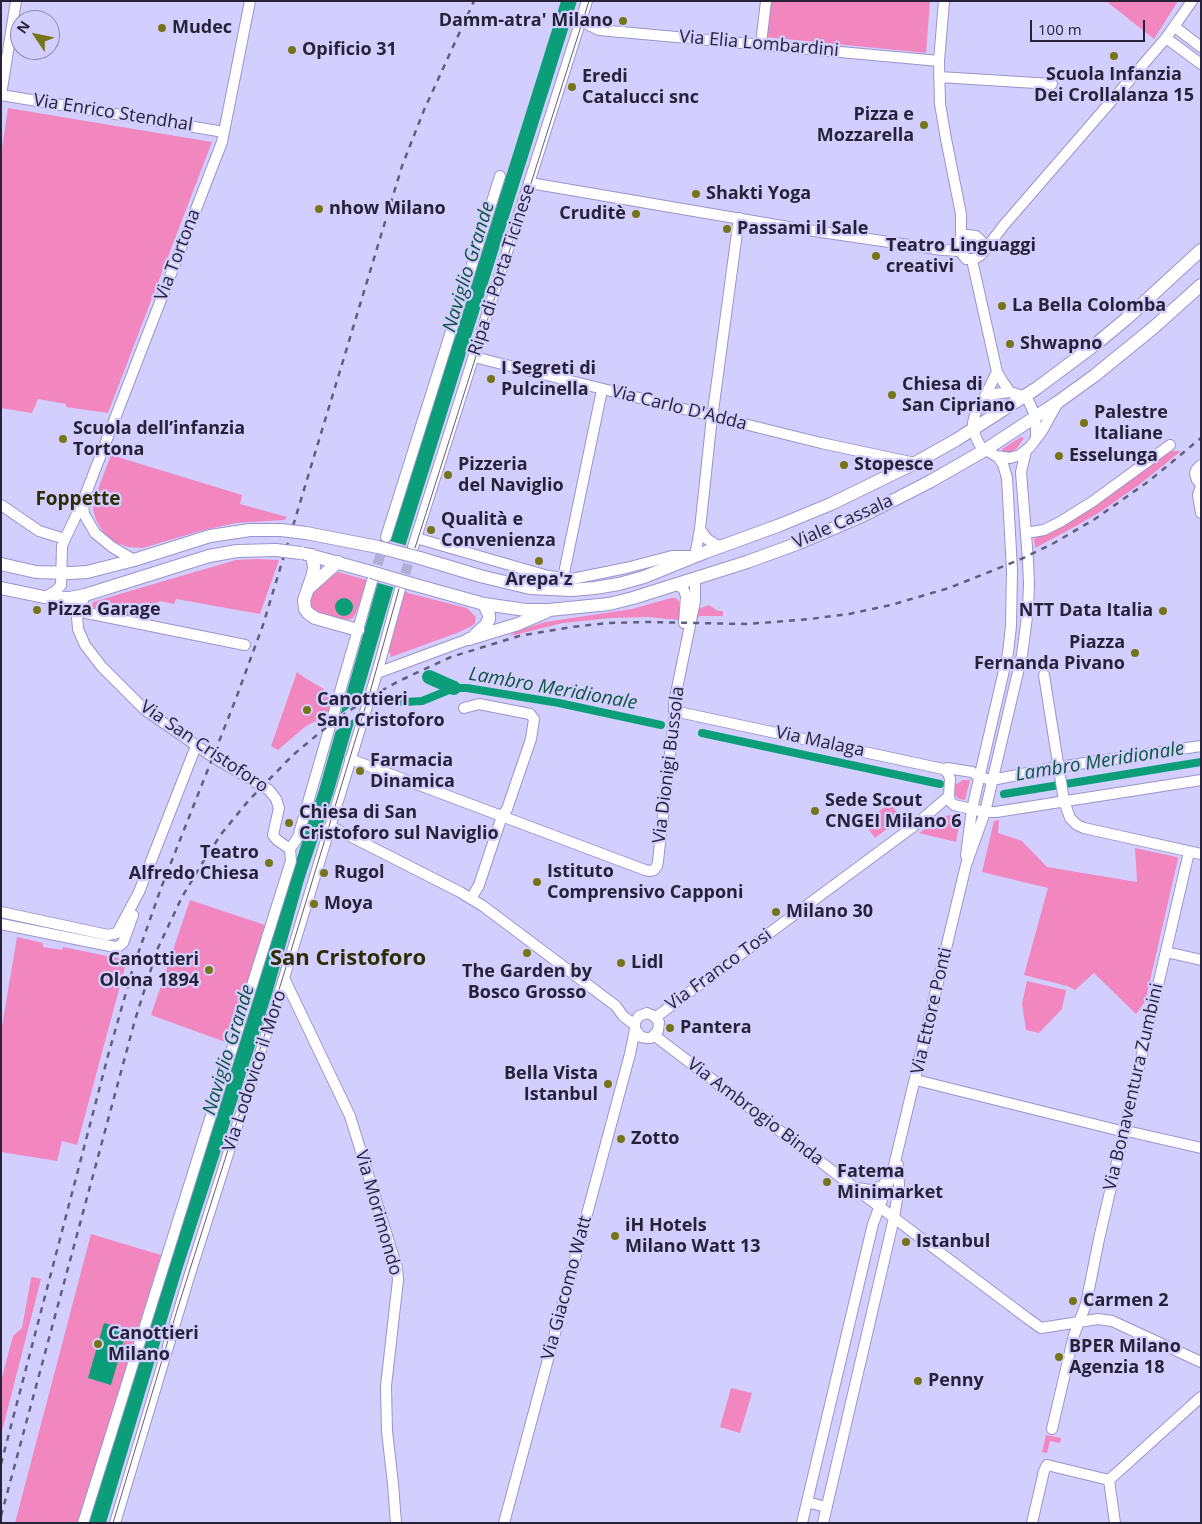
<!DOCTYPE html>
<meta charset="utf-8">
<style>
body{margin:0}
#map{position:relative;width:1202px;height:1524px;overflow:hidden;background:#d2cfff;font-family:"Open Sans",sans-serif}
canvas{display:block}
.frame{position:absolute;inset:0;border:2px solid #262339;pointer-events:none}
.north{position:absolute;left:10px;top:10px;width:50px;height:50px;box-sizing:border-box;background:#d2cfff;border:1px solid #8d8ab0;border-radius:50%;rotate:304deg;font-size:14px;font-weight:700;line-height:20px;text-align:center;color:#262339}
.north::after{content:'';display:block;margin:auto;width:18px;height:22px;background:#757418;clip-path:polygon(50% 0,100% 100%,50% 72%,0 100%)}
.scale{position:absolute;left:1030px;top:20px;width:115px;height:22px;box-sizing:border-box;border:2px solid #262339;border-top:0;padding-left:6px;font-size:15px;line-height:18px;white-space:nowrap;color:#262339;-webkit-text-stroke:4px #d2cfff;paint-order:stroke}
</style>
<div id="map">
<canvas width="1202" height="1524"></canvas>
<div class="frame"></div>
<div class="north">N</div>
<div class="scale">100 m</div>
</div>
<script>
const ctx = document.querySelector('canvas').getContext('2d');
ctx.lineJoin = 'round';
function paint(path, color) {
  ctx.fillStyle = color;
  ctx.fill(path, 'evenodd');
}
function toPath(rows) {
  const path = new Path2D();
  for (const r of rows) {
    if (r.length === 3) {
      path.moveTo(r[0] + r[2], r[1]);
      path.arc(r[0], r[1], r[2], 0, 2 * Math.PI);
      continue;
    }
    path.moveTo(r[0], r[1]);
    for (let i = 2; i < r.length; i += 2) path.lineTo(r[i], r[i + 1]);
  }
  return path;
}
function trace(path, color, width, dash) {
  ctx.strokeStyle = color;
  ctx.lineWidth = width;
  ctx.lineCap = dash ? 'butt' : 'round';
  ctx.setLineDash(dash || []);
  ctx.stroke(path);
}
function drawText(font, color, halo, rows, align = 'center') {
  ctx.font = font + ' "Open Sans",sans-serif';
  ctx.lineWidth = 4.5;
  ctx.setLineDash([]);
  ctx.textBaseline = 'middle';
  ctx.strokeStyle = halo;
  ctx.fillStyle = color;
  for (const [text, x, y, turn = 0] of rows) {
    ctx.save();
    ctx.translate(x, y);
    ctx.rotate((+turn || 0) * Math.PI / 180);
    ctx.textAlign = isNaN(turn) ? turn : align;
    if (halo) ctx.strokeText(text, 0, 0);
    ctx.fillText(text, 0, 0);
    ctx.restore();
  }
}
paint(toPath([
 [769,1,930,1,926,53,765,37],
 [1106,1,1178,1,1154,39],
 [8,108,212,142,108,413,66,407,66,404,38,399,32,413,1,408,1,155],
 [1021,437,1024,438,1017,448,1012,452,1003,453,1002,449],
 [1170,451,1181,451,1140,484,1100,512,1067,531,1035,548,1034,539,1066,521],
 [111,455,242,495,240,504,287,517,284,520,236,523,200,531,143,548,128,547,114,542,104,534,96,520,93,510,95,497],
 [257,559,279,560,260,614,176,599,174,604,160,601,147,609,144,619,91,607,93,602,157,583,236,560],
 [338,572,367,580,356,613,352,619,340,620,313,611,310,604,312,596,318,586],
 [405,591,408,593,467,608,476,617,475,623,472,626,457,633,391,657,389,651],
 [671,598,676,598,679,601,679,620,647,617,611,618,563,623,510,636,515,632,545,622,632,609],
 [709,605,718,611,723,611,723,616,700,616,694,621,698,609],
 [297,672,305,678,332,694,331,705,328,715,306,726,278,750,271,746],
 [963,780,970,780,965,800,959,799,955,795,953,791,955,785],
 [890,803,901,818,875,838,864,823],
 [951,815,960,820,956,842,919,833,941,817],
 [999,820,998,833,1022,841,1047,867,1137,882,1135,848,1177,857,1178,859,1146,998,1144,1003,1136,1014,1094,973,1075,990,1067,986,1024,975,1048,888,982,872,994,821],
 [190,900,265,925,228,1043,151,1015],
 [17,937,43,943,43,947,62,950,63,947,127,960,77,1145,62,1141,57,1161,1,1152,1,1032],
 [1027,981,1066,990,1062,1009,1039,1033,1026,1030,1022,1004],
 [91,1234,161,1255,117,1396,81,1523,15,1523],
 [32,1277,41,1279,1,1435,1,1381,13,1336,22,1328,31,1278],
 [731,1388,752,1393,740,1433,720,1427],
 [1046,1435,1061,1438,1060,1443,1050,1441,1047,1453,1042,1452]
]), '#f286be');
paint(toPath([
 [561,1,577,1,408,537,333,794,304,880,272,994,182,1270,106,1523,89,1523,166,1261,319,790,405,487,455,329,491,224],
 [344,607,9],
 [104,1323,127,1330,111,1385,88,1378]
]), '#0c9e79');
paint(toPath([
 [387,540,408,546,396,588,375,582],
 [364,697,359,715,333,733,338,716]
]), '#d2cfff');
trace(toPath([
 [382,700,405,702,422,701,454,688,467,688,559,703,661,725],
 [702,733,940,784],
 [1004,794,1201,762]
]), '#0c9e79', 8);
trace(toPath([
 [429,677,454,688]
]), '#0c9e79', 14);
trace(toPath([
 [373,579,386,537],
 [401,588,412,550]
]), '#b0add7', 10, [10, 5]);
const minor = toPath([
 [944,1,939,61,940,104,946,139,961,214,961,239],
 [581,21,599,30,939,61],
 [1175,27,1201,47],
 [1166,38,1201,64],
 [761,44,766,1],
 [939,77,1052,84],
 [1,95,224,132],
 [1,95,16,1],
 [530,183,794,228,943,250,959,251],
 [983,251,983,243,976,236,967,235,964,237,959,243,959,250,966,259,974,259,981,255,1004,225,1166,38,1192,1],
 [972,260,997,372,1003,382,1010,392],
 [474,357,821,443,915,463],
 [983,400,997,372],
 [1036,439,1036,426,1034,413,1028,400,1023,396,1010,392,994,394,981,404,976,411,973,423,973,429,977,440,981,447,996,456,1010,458,1020,455,1030,447,1042,431,1057,404],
 [1201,465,1196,470,1195,474,1197,480,1201,484],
 [1201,486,1198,495,1201,513],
 [83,502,84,514,95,533,112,547,134,560],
 [1,505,39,531,65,539],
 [700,529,707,539,716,545,722,546],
 [1026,533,1044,530,1060,522,1092,502,1170,445],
 [386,537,500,176],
 [416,538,548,576,572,579,626,568,672,556,695,556,700,529,711,426,739,218],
 [413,547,587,1],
 [563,578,602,390],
 [678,585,684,590,686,596,684,623],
 [85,595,77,616,78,629,85,645,102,667,145,710,213,757,269,790,276,799,279,808,273,835,277,840,290,849],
 [45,597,56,591,61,585,62,546,65,539,83,501,222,142,250,1],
 [52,597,66,608,72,610,245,645],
 [377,673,469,639],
 [1044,675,1064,801,1070,818,1077,825,1084,828,1201,854],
 [464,708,479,704,530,714,534,719,531,739,507,809,502,816,479,885,471,899],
 [674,711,943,769,947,768,972,772,979,777,992,780,1058,767,1201,746],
 [350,759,645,870,649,871,654,870,657,866,658,861,674,718,674,703,695,601,695,579],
 [943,769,948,773,950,779,949,796,950,801,954,805,985,812,996,812,1201,780],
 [330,826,460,892,483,906,616,1006,623,1016,635,1025],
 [966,856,972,809,1008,653,1011,626,1012,570,1007,478,1003,464,998,457],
 [1,912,108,935,117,933,139,892,196,746],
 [1,924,115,947,119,946,123,943,133,915],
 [1166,952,1201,960],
 [284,978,350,1116,397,1268,398,1280,386,1386,387,1431,393,1484,396,1523],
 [656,1017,914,826,949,796],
 [655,1036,914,1233,1027,1318,1041,1328,1098,1319,1112,1321,1201,1362],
 [916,1080,1117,1130,1131,1132,1201,1148],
 [858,1188,869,1190,873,1189,882,1186,889,1178],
 [1052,1429,1074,1335,1086,1304,1099,1239,1189,852],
 [1109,1480,1201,1397],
 [1109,1480,1115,1523],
 [807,1502,826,1507],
 [83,1523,291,861,290,849,298,837,372,581],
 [115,1523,189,1277,284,978,377,673,400,589],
 [504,1523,630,1054,635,1029,635,1022,639,1016,647,1013,654,1016,659,1022,658,1031,651,1038,647,1038,641,1037,635,1029],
 [802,1523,873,1224,893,1170,966,865,985,812,1022,655,1028,609,1029,584,1028,560,1021,472,1026,451],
 [823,1523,894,1218,899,1186,898,1165],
 [1032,1523,1044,1471,1047,1465,1109,1480]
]);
const major = toPath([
 [306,533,378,547],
 [306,554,371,572],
 [312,555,314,567,313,574,304,600,305,609,308,613,315,618,358,630],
 [420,558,480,576,530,588,571,590,595,588,619,584,644,577,706,552,780,525,831,504,915,463,956,440,1037,388,1096,344,1126,319,1201,250],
 [1,564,36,572,70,573,87,572,134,560,210,536,250,530,281,530],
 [412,584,484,604,526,610,549,610,609,604,633,598,747,562,799,543,862,516,898,498,931,481,985,450,1058,402,1094,376,1153,328,1201,285],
 [1,588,44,597,70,598,85,595,209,556,237,551,276,550],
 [309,588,338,562],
 [475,635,486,625,489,619,489,615,484,604],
 [469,639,518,624,546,612]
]);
trace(minor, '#9994cd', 12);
trace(major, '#9994cd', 14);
trace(minor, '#fff', 10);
trace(major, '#fff', 12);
trace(toPath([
 [415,548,589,1],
 [113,1523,178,1307,282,980,370,692,399,589]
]), '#615e7d', 1);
trace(toPath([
 [1,1464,109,1052,133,968,161,888,235,701,263,625,402,166,424,110,474,1],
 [1,1516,135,1020,157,950,182,897,206,857,222,833,249,800,293,755,323,730,346,713,370,697,399,681,451,657,519,636,572,627,608,623,646,622,748,624,810,619,849,614,891,605,949,588,1019,560,1054,543,1095,519,1149,481,1201,438]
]), '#615e7d', 2.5, [6, 6]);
const majorBridge = toPath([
 [281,530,306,533],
 [378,547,420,558],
 [276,550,301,553],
 [371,572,412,584]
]);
trace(majorBridge, '#9994cd', 14, []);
trace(majorBridge, '#fff', 12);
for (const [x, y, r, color] of [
 [623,21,5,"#757418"],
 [162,28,5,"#757418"],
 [292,50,5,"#757418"],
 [1114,56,5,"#757418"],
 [572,87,5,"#757418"],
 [924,125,5,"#757418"],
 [696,194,5,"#757418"],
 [319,209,5,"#757418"],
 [636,214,5,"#757418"],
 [727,229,5,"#757418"],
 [876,256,5,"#757418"],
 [1002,306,5,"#757418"],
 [1010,344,5,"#757418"],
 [491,379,5,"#757418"],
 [892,395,5,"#757418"],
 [1084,423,5,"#757418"],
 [63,439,5,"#757418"],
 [1059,456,5,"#757418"],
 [844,465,5,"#757418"],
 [448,475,5,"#757418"],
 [431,530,5,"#757418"],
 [539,561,5,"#757418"],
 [37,610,5,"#757418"],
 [1163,611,5,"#757418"],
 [1135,653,5,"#757418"],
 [307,710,5,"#757418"],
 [360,771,5,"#757418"],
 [815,811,5,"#757418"],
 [289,823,5,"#757418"],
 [269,863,5,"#757418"],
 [324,873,5,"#757418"],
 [537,882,5,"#757418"],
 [314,904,5,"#757418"],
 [776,912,5,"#757418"],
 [527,953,5,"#757418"],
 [621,963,5,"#757418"],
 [209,970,5,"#757418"],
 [670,1028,5,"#757418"],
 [608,1084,5,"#757418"],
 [621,1139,5,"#757418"],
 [827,1182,5,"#757418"],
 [615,1236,5,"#757418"],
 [906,1242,5,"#757418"],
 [1073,1301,5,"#757418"],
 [98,1344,5,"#757418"],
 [1059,1357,5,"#757418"],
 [918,1381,5,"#757418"]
]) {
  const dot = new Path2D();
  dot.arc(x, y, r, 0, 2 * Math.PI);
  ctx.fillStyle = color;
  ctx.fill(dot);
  trace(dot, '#d2cfff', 2);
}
drawText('bold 18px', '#262339', '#d2cfff', [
 ["Damm-atra' Milano",613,21,"right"],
 ["Mudec",172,28],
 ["Opificio 31",302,50],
 ["Scuola Infanzia",1114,75,"center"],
 ["Dei Crollalanza 15",1114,96,"center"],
 ["Eredi",582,77],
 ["Catalucci snc",582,98],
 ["Pizza e",914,115,"right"],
 ["Mozzarella",914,136,"right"],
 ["Shakti Yoga",706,194],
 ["nhow Milano",329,209],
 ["Cruditè",626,214,"right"],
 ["Passami il Sale",737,229],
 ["Teatro Linguaggi",886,246],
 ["creativi",886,267],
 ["La Bella Colomba",1012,306],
 ["Shwapno",1020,344],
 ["I Segreti di",501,369],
 ["Pulcinella",501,390],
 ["Chiesa di",902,385],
 ["San Cipriano",902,406],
 ["Palestre",1094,413],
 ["Italiane",1094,434],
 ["Scuola dell’infanzia",73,429],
 ["Tortona",73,450],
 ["Esselunga",1069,456],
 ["Pizzeria",458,465],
 ["del Naviglio",458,486],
 ["Stopesce",854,465],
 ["Qualità e",441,520],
 ["Convenienza",441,541],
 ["Arepa'z",539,580,"center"],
 ["Pizza Garage",47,610],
 ["NTT Data Italia",1153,611,"right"],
 ["Piazza",1125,643,"right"],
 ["Fernanda Pivano",1125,664,"right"],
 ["Canottieri",317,700],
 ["San Cristoforo",317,721],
 ["Farmacia",370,761],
 ["Dinamica",370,782],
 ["Sede Scout",825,801],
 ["CNGEI Milano 6",825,822],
 ["Chiesa di San",299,813],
 ["Cristoforo sul Naviglio",299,834],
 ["Teatro",259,853,"right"],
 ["Alfredo Chiesa",259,874,"right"],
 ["Istituto",547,872],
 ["Comprensivo Capponi",547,893],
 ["Rugol",334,873],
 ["Moya",324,904],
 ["Milano 30",786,912],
 ["Canottieri",199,960,"right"],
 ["Olona 1894",199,981,"right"],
 ["Lidl",631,963],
 ["The Garden by",527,972,"center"],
 ["Bosco Grosso",527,993,"center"],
 ["Pantera",680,1028],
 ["Bella Vista",598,1074,"right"],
 ["Istanbul",598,1095,"right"],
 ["Zotto",631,1139],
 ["Fatema",837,1172],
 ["Minimarket",837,1193],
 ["iH Hotels",625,1226],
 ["Milano Watt 13",625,1247],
 ["Istanbul",916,1242],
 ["Carmen 2",1083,1301],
 ["Canottieri",108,1334],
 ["Milano",108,1355],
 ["BPER Milano",1069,1347],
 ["Agenzia 18",1069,1368],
 ["Penny",928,1381]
], 'left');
drawText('18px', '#262339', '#d2cfff', [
 ["Via Elia Lombardini",759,44,5],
 ["Via Enrico Stendhal",113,113,9],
 ["Via Tortona",178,255,-69],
 ["Ripa di Porta Ticinese",502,270,-72],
 ["Via Carlo D'Adda",679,408,14],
 ["Viale Cassala",843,522,-24],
 ["Via Malaga",820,742,12],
 ["Via San Cristoforo",204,747,34],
 ["Via Dionigi Bussola",669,765,-83],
 ["Via Franco Tosi",719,970,-36],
 ["Via Ettore Ponti",932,1011,-77],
 ["Via Lodovico il Moro",255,1071,-72],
 ["Via Bonaventura Zumbini",1134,1087,-77],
 ["Via Ambrogio Binda",755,1112,37],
 ["Via Morimondo",378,1213,74],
 ["Via Giacomo Watt",567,1288,-75]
]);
drawText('italic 19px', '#0e533f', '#d2cfff', [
 ["Naviglio Grande",469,267,-73],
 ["Lambro Meridionale",553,689,10],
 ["Lambro Meridionale",1100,762,-9],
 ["Naviglio Grande",229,1050,-73]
]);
drawText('bold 19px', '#2e2d02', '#d2cfff', [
 ["Foppette",78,500]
]);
drawText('bold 22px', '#2e2d02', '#d2cfff', [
 ["San Cristoforo",348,959]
]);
</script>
